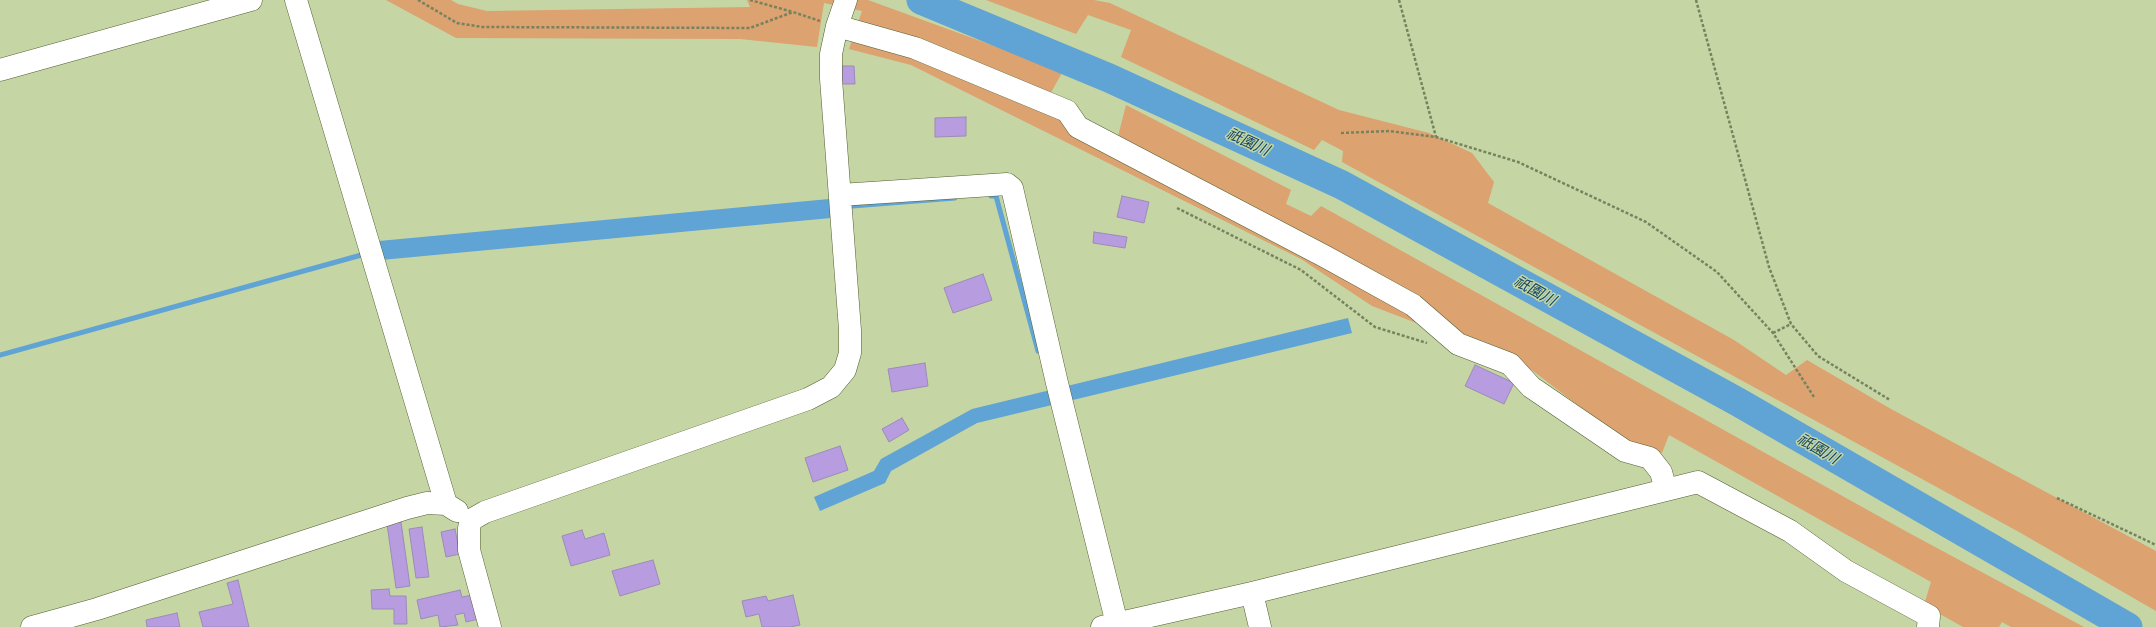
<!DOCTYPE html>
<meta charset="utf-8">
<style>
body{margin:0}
canvas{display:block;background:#c5d5a3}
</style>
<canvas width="2156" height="627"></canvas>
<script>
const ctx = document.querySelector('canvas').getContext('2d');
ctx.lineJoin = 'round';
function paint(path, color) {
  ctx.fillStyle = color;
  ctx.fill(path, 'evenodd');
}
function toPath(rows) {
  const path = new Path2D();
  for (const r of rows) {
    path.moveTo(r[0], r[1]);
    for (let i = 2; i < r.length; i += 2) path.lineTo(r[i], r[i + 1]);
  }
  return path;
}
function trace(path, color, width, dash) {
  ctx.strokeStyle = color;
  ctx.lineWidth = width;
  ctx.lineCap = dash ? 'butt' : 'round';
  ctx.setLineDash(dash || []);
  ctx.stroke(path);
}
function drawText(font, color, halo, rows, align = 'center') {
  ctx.font = font + ' "Golos Text","Noto Sans JP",sans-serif';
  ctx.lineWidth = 3;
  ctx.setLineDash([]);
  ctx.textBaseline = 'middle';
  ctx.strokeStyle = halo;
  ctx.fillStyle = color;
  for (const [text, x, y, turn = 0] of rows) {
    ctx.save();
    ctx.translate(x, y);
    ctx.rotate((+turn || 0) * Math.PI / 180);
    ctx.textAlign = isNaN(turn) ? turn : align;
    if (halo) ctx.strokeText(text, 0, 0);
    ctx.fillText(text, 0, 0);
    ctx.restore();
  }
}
paint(toPath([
 [386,0,451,0,458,4,487,11,750,7,747,0,868,0,1063,71,1044,105,1114,152,1126,105,1291,190,1286,204,1311,216,1321,206,1909,533,2084,627,2011,627,2002,622,1999,627,1963,627,1924,605,1931,582,1669,435,1662,453,1631,446,1524,364,1372,306,1301,259,911,65,849,49,862,11,824,3,817,47,740,39,456,38],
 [986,0,1094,0,1110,3,1339,110,1429,133,1472,153,1494,182,1488,203,1734,340,1786,375,1807,360,1891,409,2156,551,2156,611,2019,532,1342,162,1343,151,1322,140,1314,150,1121,57,1131,30,1088,15,1076,34]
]), '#dca270');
paint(toPath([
 [829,199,831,218,381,260,379,241],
 [1348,318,1352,333,977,423,891,471,885,483,820,511,814,497,874,471,881,459,972,409]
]), '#60a3d5');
trace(toPath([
 [991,196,996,196,1038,351],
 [852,206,955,198],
 [0,355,365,254]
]), '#60a3d5', 5);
trace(toPath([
 [921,0,1109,78,1342,185,1738,402,2128,627]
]), '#60a3d5', 29);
const building = toPath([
 [842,66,854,66,855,84,842,84,842,66],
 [966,117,966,136,935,137,935,118,966,117],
 [1122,196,1149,202,1144,223,1117,217,1122,196],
 [1094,232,1127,237,1125,248,1093,243,1094,232],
 [983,274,992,300,953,313,944,288,983,274],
 [925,363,928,386,892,392,888,369,925,363],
 [1475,365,1514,383,1504,404,1465,386,1475,365],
 [902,418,909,430,889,442,882,429,902,418],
 [840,446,848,470,813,482,805,458,840,446],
 [401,522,410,586,396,588,387,524,401,522],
 [422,527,429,577,416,578,409,529,422,527],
 [455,529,460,554,446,557,441,532,455,529],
 [582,530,585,539,604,533,610,555,571,566,562,536,582,530],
 [653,560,660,584,620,596,612,571,653,560],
 [238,580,249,627,203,627,199,612,233,604,227,583,238,580],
 [389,589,390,596,406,596,407,624,394,624,394,609,372,609,371,590,389,589],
 [460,590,462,597,473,595,479,619,466,622,464,613,455,615,458,625,440,627,438,615,421,619,417,600,460,590],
 [793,595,800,625,790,627,762,627,759,614,746,617,742,601,766,596,768,601,793,595],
 [177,613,180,627,147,627,146,620,177,613]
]);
paint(building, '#b79ce0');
trace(building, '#9c8bb8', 1);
const minor = toPath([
 [296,0,446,504],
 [837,26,915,48,1067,111,1078,127,1326,257,1413,305,1458,344,1510,364,1531,387,1625,451,1650,458,1661,472,1666,490],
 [0,70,251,0],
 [840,195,1007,184,1012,188,1057,383,1117,624],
 [1252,593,1260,627],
 [32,627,97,609,407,508,427,503,446,504,457,511],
 [490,627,469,550,469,528,471,520,485,512,808,399,831,387,845,370,850,353,850,330,831,79,831,54,837,26,846,0],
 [1102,627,1252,593,1698,482,1790,531,1846,571,1929,616,1928,627]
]);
trace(minor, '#525f32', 23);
trace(toPath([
 [418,0,457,23,482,27,750,28,793,12,820,21],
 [750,0,793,12],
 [1399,0,1436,137],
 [1696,0,1769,267,1791,324,1818,356,1890,400],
 [1341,133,1389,131,1436,137,1518,162,1646,222,1717,272,1773,333,1814,397],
 [1177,208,1301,270,1375,327,1427,343],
 [1773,333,1791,324],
 [2057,498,2156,545]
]), '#77825e', 2.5, [3, 2]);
trace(minor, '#fff', 22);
drawText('italic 15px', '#114567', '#c5d5a3', [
 ["祇園川",1248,142,25],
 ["祇園川",1535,291,29],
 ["祇園川",1818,449,30]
]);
</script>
